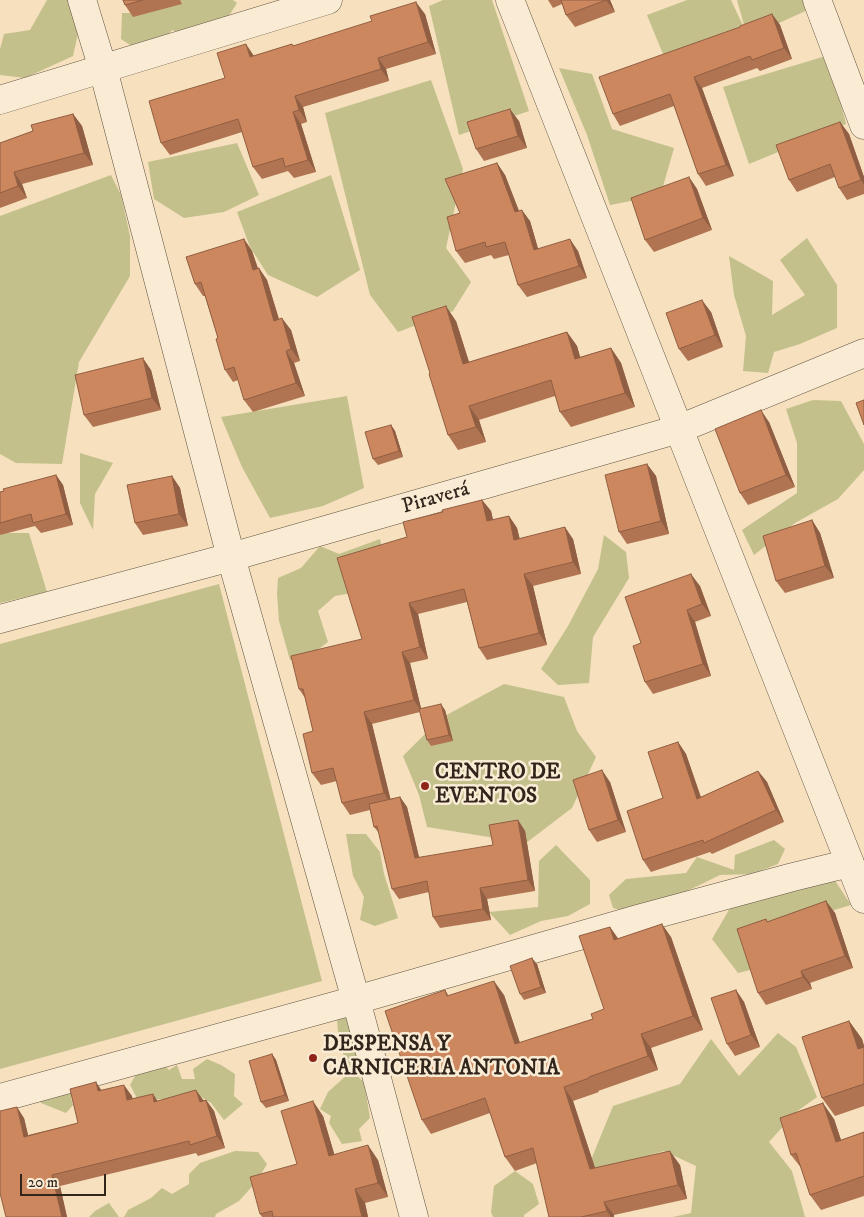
<!DOCTYPE html>
<meta charset="utf-8">
<style>
body{margin:0}
#map{position:relative;width:864px;height:1217px;overflow:hidden;background:#f6e0bd;font-family:"IM FELL DW Pica",serif}
canvas{display:block}
.scale{position:absolute;left:20px;top:1174px;width:86px;height:22px;box-sizing:border-box;border:2px solid #32261c;border-top:0;padding-left:6px;font-size:15px;line-height:18px;white-space:nowrap;color:#32261c;-webkit-text-stroke:4px #f9ebd4;paint-order:stroke}
</style>
<div id="map">
<canvas width="864" height="1217"></canvas>
<div class="scale">20 m</div>
</div>
<script>
const ctx = document.querySelector('canvas').getContext('2d');
ctx.lineJoin = 'round';
function paint(path, color) {
  ctx.fillStyle = color;
  ctx.fill(path, 'evenodd');
}
function toPath(rows) {
  const path = new Path2D();
  for (const r of rows) {
    path.moveTo(r[0], r[1]);
    for (let i = 2; i < r.length; i += 2) path.lineTo(r[i], r[i + 1]);
  }
  return path;
}
function trace(path, color, width, dash) {
  ctx.strokeStyle = color;
  ctx.lineWidth = width;
  ctx.lineCap = dash ? 'butt' : 'round';
  ctx.setLineDash(dash || []);
  ctx.stroke(path);
}
function drawText(font, color, halo, rows, align = 'center') {
  ctx.font = font + ' "IM FELL DW Pica",serif';
  ctx.lineWidth = 5;
  ctx.setLineDash([]);
  ctx.textBaseline = 'middle';
  ctx.strokeStyle = halo;
  ctx.fillStyle = color;
  for (const [text, x, y, turn = 0] of rows) {
    ctx.save();
    ctx.translate(x, y);
    ctx.rotate((+turn || 0) * Math.PI / 180);
    ctx.textAlign = isNaN(turn) ? turn : align;
    if (halo) ctx.strokeText(text, 0, 0);
    ctx.fillText(text, 0, 0);
    ctx.restore();
  }
}
paint(toPath([
 [47,0,71,0,79,29,73,56,25,78,0,75,0,49,4,34,30,30],
 [153,0,233,0,237,3,220,30,184,35,172,30,162,42,138,50,121,39,122,13,149,13],
 [443,0,492,0,529,111,459,135,429,6],
 [687,0,731,0,746,32,737,0,806,0,810,9,748,37,667,64,647,15],
 [829,55,846,124,749,164,723,87],
 [559,68,592,74,612,129,674,148,662,190,636,200,610,205,587,135],
 [431,80,463,169,446,248,471,282,453,311,398,332,370,295,325,113],
 [237,143,259,195,224,212,184,218,154,199,148,162],
 [111,175,121,195,130,236,130,276,79,362,62,464,16,463,0,454,0,216],
 [331,175,360,270,317,297,268,275,250,247,237,212],
 [807,238,837,285,837,328,800,344,774,352,768,373,743,371,746,336,734,295,729,256,773,281,772,315,805,295,780,260],
 [347,396,364,488,323,506,270,518,242,467,221,417],
 [813,400,841,401,864,444,864,470,838,499,795,523,754,555,742,530,797,493,797,443,786,409],
 [80,453,113,463,95,494,93,530,80,503],
 [0,533,29,533,47,592,0,603],
 [604,535,626,552,629,578,593,637,589,683,558,685,541,669,568,626,598,569],
 [380,539,391,586,335,596,318,611,328,642,308,657,290,660,279,621,277,594,278,578,301,568,320,546,339,554],
 [219,584,322,981,0,1069,0,644],
 [504,684,564,697,577,731,596,757,572,808,526,843,427,827,419,795,403,756,441,718],
 [346,834,366,834,380,852,384,874,398,918,375,926,360,920,364,897,353,876],
 [774,840,785,849,778,864,752,874,720,875,638,915,613,908,609,895,626,879,686,873,697,857,734,870,735,855],
 [556,845,590,880,590,904,568,916,541,921,510,935,489,912,538,907,539,861],
 [832,876,851,905,814,916,770,965,738,973,712,939,733,903],
 [349,1014,357,1045,356,1075,364,1082,370,1118,359,1129,362,1141,342,1144,329,1123,331,1116,320,1109,328,1092,348,1074,338,1032,337,1019],
 [778,1033,796,1047,817,1097,796,1112,769,1142,792,1171,805,1217,673,1217,691,1213,696,1166,664,1151,620,1163,584,1177,613,1106,680,1084,711,1039,739,1076],
 [207,1059,221,1065,235,1074,234,1096,243,1104,224,1120,211,1103,198,1095,180,1104,161,1099,139,1102,130,1085,140,1067,160,1061,169,1070,177,1065,182,1079,195,1079,193,1069],
 [77,1089,71,1098,73,1105,66,1113,41,1103,39,1093],
 [235,1151,258,1152,267,1164,257,1181,239,1201,216,1214,215,1217,124,1217,128,1210,151,1198,162,1188,172,1194,189,1184,189,1174,200,1163],
 [515,1171,533,1184,539,1204,524,1215,524,1217,493,1217,491,1212,494,1186],
 [109,1203,119,1217,89,1217,95,1211]
]), '#c3c08c');
const minor = toPath([
 [82,0,103,69,231,557,356,1000,414,1217],
 [510,0,864,899],
 [817,0,864,125],
 [0,100,328,0],
 [0,619,231,557,679,429,864,353],
 [0,1098,356,1000,638,919,793,877,850,863]
]);
trace(minor, '#635444', 29);
trace(minor, '#f9ebd4', 28);
paint(toPath([
 [123,0,180,0,182,4,133,17,125,5],
 [548,0,610,0,615,12,575,27,566,15,562,4,553,8],
 [425,14,436,54,386,69,389,81,303,107,307,122,301,124,316,172,294,178,288,171,262,179,253,167,242,132,170,155,161,143,225,78,254,56,292,44,294,46],
 [772,14,780,25,792,59,760,71,757,68,702,88,734,176,706,186,698,174,674,106,620,126,613,114,740,27],
 [73,114,82,126,93,165,22,184,27,198,0,208,0,143,33,131],
 [519,121,527,148,484,161,476,149],
 [840,122,849,134,864,177,864,194,847,200,839,188,835,177,797,192,789,180],
 [497,163,505,175,519,211,530,221,538,249,578,251,587,278,527,297,518,285,509,255,494,259,491,255,465,263,456,251,460,213],
 [689,177,697,189,712,230,654,252,645,240],
 [244,239,252,251,258,268,267,280,279,319,291,330,300,361,294,363,305,396,253,412,244,400,238,380,233,382,225,370,218,338,205,296,203,296,195,284],
 [711,312,723,347,688,361,679,349],
 [456,321,469,362,567,332,577,346,580,357,611,348,621,363,635,407,571,427,560,412,555,396,479,420,486,442,458,450,448,435,430,373],
 [151,370,161,410,93,427,84,415],
 [769,422,795,487,748,505,740,493],
 [391,425,395,431,403,457,378,465,373,459],
 [647,464,656,476,669,534,627,544,619,532],
 [56,475,63,485,73,525,41,533,35,526,0,535,0,492],
 [172,476,180,488,188,526,143,535,135,523],
 [482,500,491,511,493,520,509,516,517,528,519,538,573,539,581,574,533,586,547,645,487,660,479,648,467,602,418,614,428,659,410,663,421,709,445,710,453,741,431,746,427,740,420,712,372,724,390,799,400,797,407,807,419,858,493,845,518,820,525,831,535,891,487,899,491,920,440,928,433,917,429,892,399,899,392,889,379,833,374,827,370,810,350,815,342,803,337,781,321,785,312,773,313,731,305,698,299,689,362,639,407,537,443,512],
 [812,520,820,533,834,578,785,593,776,581],
 [700,586,711,616,695,622,711,676,653,694,645,682,641,643],
 [678,742,686,754,701,797,758,771,767,782,784,822,712,854,710,852,651,872,643,860,663,798],
 [610,782,626,832,597,842,589,830],
 [826,901,835,913,853,968,810,983,812,989,766,1005,758,993,766,919,768,922],
 [610,927,618,938,671,937,703,1030,651,1048,658,1070,598,1091,599,1092,573,1101,595,1168,680,1165,687,1199,614,1215,614,1217,549,1217,537,1163,515,1171,505,1157,490,1113,431,1134,422,1120,445,990,449,996,504,995,520,1043,593,1019,604,1009],
 [537,964,546,993,524,1000,520,994],
 [736,990,744,1002,760,1047,735,1056,727,1044],
 [849,1021,862,1039,864,1046,864,1106,835,1116,822,1098],
 [272,1054,276,1060,289,1101,266,1108,261,1102],
 [101,1090,132,1096,132,1099,153,1094,157,1101,206,1100,214,1111,225,1148,198,1156,196,1153,60,1186,67,1217,6,1217,24,1118,28,1135,78,1123],
 [323,1116,334,1154,378,1160,388,1197,365,1203,368,1217,262,1217,260,1214,297,1164],
 [834,1119,841,1140,864,1132,864,1196,821,1210,810,1195,802,1169,791,1155]
]), '#b07452');
paint(toPath([
 [606,0,610,0,615,12],
 [416,2,425,14,436,54,428,42],
 [772,14,780,25,792,59,784,48],
 [246,44,254,56,250,57],
 [378,58,386,69,389,81,381,69],
 [694,77,702,88,734,176,726,165],
 [295,96,303,107,307,122,299,110],
 [510,109,519,121,527,148,518,136],
 [293,112,301,124,316,172,308,160],
 [73,114,82,126,93,165,84,153],
 [840,122,849,134,864,177,864,185,861,180],
 [497,163,505,175,524,224,515,212],
 [14,172,22,184,27,198,18,186],
 [689,177,697,189,712,230,703,218],
 [522,210,530,221,542,262,534,250],
 [244,239,252,251,262,282,253,270],
 [570,239,578,251,587,278,579,266],
 [259,268,267,280,283,333,274,321],
 [702,300,711,312,723,347,715,335],
 [446,306,456,321,474,378,463,364],
 [282,318,291,330,300,361,291,349],
 [567,332,577,346,585,374,575,359],
 [611,348,621,363,635,407,625,393],
 [286,351,294,363,305,396,296,383],
 [143,358,151,370,161,410,152,398],
 [469,406,479,420,486,442,476,427],
 [761,410,769,422,795,487,786,475],
 [391,425,395,431,403,457,399,451],
 [647,464,656,476,669,534,661,521],
 [56,475,63,485,73,525,66,514],
 [172,476,180,488,188,526,179,514],
 [482,500,491,511,496,533,487,521],
 [509,516,517,528,523,551,514,540],
 [812,520,820,533,834,578,825,566],
 [565,527,573,539,581,574,573,562],
 [524,574,533,586,547,645,539,633],
 [691,574,700,586,711,616,702,604],
 [409,603,418,614,428,659,420,647],
 [687,610,695,622,711,676,703,664],
 [402,652,410,663,422,712,414,700],
 [441,704,445,710,453,741,449,735],
 [364,712,372,724,392,805,384,793],
 [678,742,686,754,705,810,697,799],
 [602,770,610,782,626,832,618,820],
 [758,771,767,782,784,822,776,810],
 [400,797,407,807,422,869,415,858],
 [518,820,525,831,535,891,528,880],
 [480,888,487,899,491,920,483,909],
 [826,901,835,913,853,968,845,956],
 [662,924,671,937,703,1030,693,1016],
 [610,927,619,941,614,940],
 [532,958,537,964,546,993,541,987],
 [801,971,810,983,812,989,803,977],
 [494,981,504,995,525,1058,515,1044],
 [736,990,744,1002,760,1047,751,1035],
 [849,1021,862,1039,864,1046,864,1057,858,1049],
 [641,1034,651,1048,658,1070,648,1056],
 [272,1054,276,1060,289,1101,285,1095],
 [96,1082,104,1094,98,1091],
 [124,1085,132,1096,135,1111,127,1100],
 [564,1087,573,1101,600,1183,590,1169],
 [196,1090,204,1101,200,1102],
 [153,1094,160,1105,154,1102],
 [206,1100,214,1111,225,1148,217,1136],
 [313,1101,323,1116,339,1170,329,1156],
 [823,1103,834,1119,847,1158,836,1142],
 [17,1107,24,1118,31,1148,24,1137],
 [368,1145,378,1160,388,1197,378,1183],
 [670,1151,680,1165,687,1199,678,1185],
 [52,1175,60,1186,67,1217,62,1217],
 [355,1189,365,1203,368,1217,362,1217],
 [604,1202,614,1215,614,1217,611,1217,607,1211]
]), '#905e42');
const building = toPath([
 [123,0,143,0,125,5,123,0],
 [561,0,606,0,566,15,561,0],
 [416,2,428,42,378,58,381,69,295,96,299,110,293,112,308,160,285,167,283,158,253,167,238,119,161,143,149,101,225,78,217,53,246,44,250,57,292,44,293,46,372,21,370,16,416,2],
 [772,14,784,48,752,60,750,56,694,77,726,165,698,174,670,94,613,114,599,77,740,27,740,26,772,14],
 [510,109,518,136,476,149,467,122,510,109],
 [73,114,84,153,14,172,18,186,0,193,0,143,33,131,31,125,73,114],
 [840,122,861,180,839,188,830,164,789,180,776,145,840,122],
 [497,163,515,212,522,210,534,250,570,239,579,266,518,285,505,242,486,247,485,242,456,251,447,217,460,213,445,179,497,163],
 [689,177,703,218,645,240,631,198,689,177],
 [244,239,253,270,259,268,274,321,282,318,291,349,286,351,296,383,244,400,234,367,225,370,216,339,218,338,201,282,195,284,186,257,244,239],
 [702,300,715,335,679,349,666,313,702,300],
 [446,306,463,364,567,332,575,359,611,348,625,393,560,412,551,380,469,406,476,427,448,435,429,374,430,373,412,317,446,306],
 [143,358,152,398,84,415,75,375,143,358],
 [864,400,864,425,856,403,864,400],
 [761,410,786,475,740,493,715,429,761,410],
 [391,425,399,451,373,459,365,432,391,425],
 [647,464,661,521,619,532,605,475,647,464],
 [56,475,66,514,33,523,31,514,0,523,0,492,4,491,3,489,56,475],
 [172,476,179,514,135,523,127,485,172,476],
 [482,500,487,521,509,516,514,540,565,527,573,562,524,574,539,633,479,648,464,589,409,603,420,647,402,652,414,700,364,712,384,793,342,803,333,768,312,773,303,734,313,731,303,689,299,689,291,656,362,639,337,558,407,537,403,522,443,512,442,510,482,500],
 [812,520,825,566,776,581,763,536,812,520],
 [691,574,702,604,687,610,703,664,645,682,633,646,641,643,625,597,691,574],
 [441,704,449,735,427,740,419,709,441,704],
 [678,742,697,799,758,771,776,810,704,843,703,840,643,860,627,811,663,798,648,752,678,742],
 [602,770,618,820,589,830,573,780,602,770],
 [400,797,415,858,493,845,489,825,518,820,528,880,480,888,483,909,433,917,427,881,392,889,377,826,374,827,369,804,400,797],
 [826,901,845,956,801,971,803,977,758,993,737,929,766,919,767,922,826,901],
 [662,924,693,1016,641,1034,648,1056,589,1077,589,1078,564,1087,590,1169,670,1151,678,1185,604,1202,607,1211,581,1217,549,1217,533,1148,505,1157,485,1098,422,1120,385,1011,445,990,447,996,494,981,515,1044,593,1019,591,1014,604,1009,579,936,610,927,614,940,662,924],
 [532,958,541,987,520,994,510,966,532,958],
 [736,990,751,1035,727,1044,711,998,736,990],
 [849,1021,858,1049,864,1047,864,1084,822,1098,802,1037,849,1021],
 [272,1054,285,1095,261,1102,249,1061,272,1054],
 [96,1082,98,1091,124,1085,127,1100,153,1094,154,1102,196,1090,200,1102,206,1100,217,1136,190,1145,189,1141,52,1175,62,1217,6,1217,0,1193,0,1111,17,1107,24,1137,78,1123,70,1089,96,1082],
 [313,1101,329,1156,368,1145,378,1183,355,1189,362,1217,273,1217,272,1211,260,1214,250,1177,297,1164,281,1111,313,1101],
 [823,1103,836,1142,864,1132,864,1176,810,1195,796,1153,791,1155,780,1118,823,1103]
]);
paint(building, '#cd875f');
trace(building, '#905e42', 1);
for (const [x, y, r, color] of [
 [425,786,5,"#8f2418"],
 [313,1058,5,"#8f2418"]
]) {
  const dot = new Path2D();
  dot.arc(x, y, r, 0, 2 * Math.PI);
  ctx.fillStyle = color;
  ctx.fill(dot);
  trace(dot, '#f9ebd4', 2);
}
drawText('21px', '#32261c', '#f9ebd4', [
 ["Piraverá",436,499,-16]
]);
drawText('bold 21px', '#32261c', '#f9ebd4', [
 ["CENTRO DE",435,774],
 ["EVENTOS",435,798],
 ["DESPENSA Y",323,1046],
 ["CARNICERIA ANTONIA",323,1070]
], 'left');
</script>
